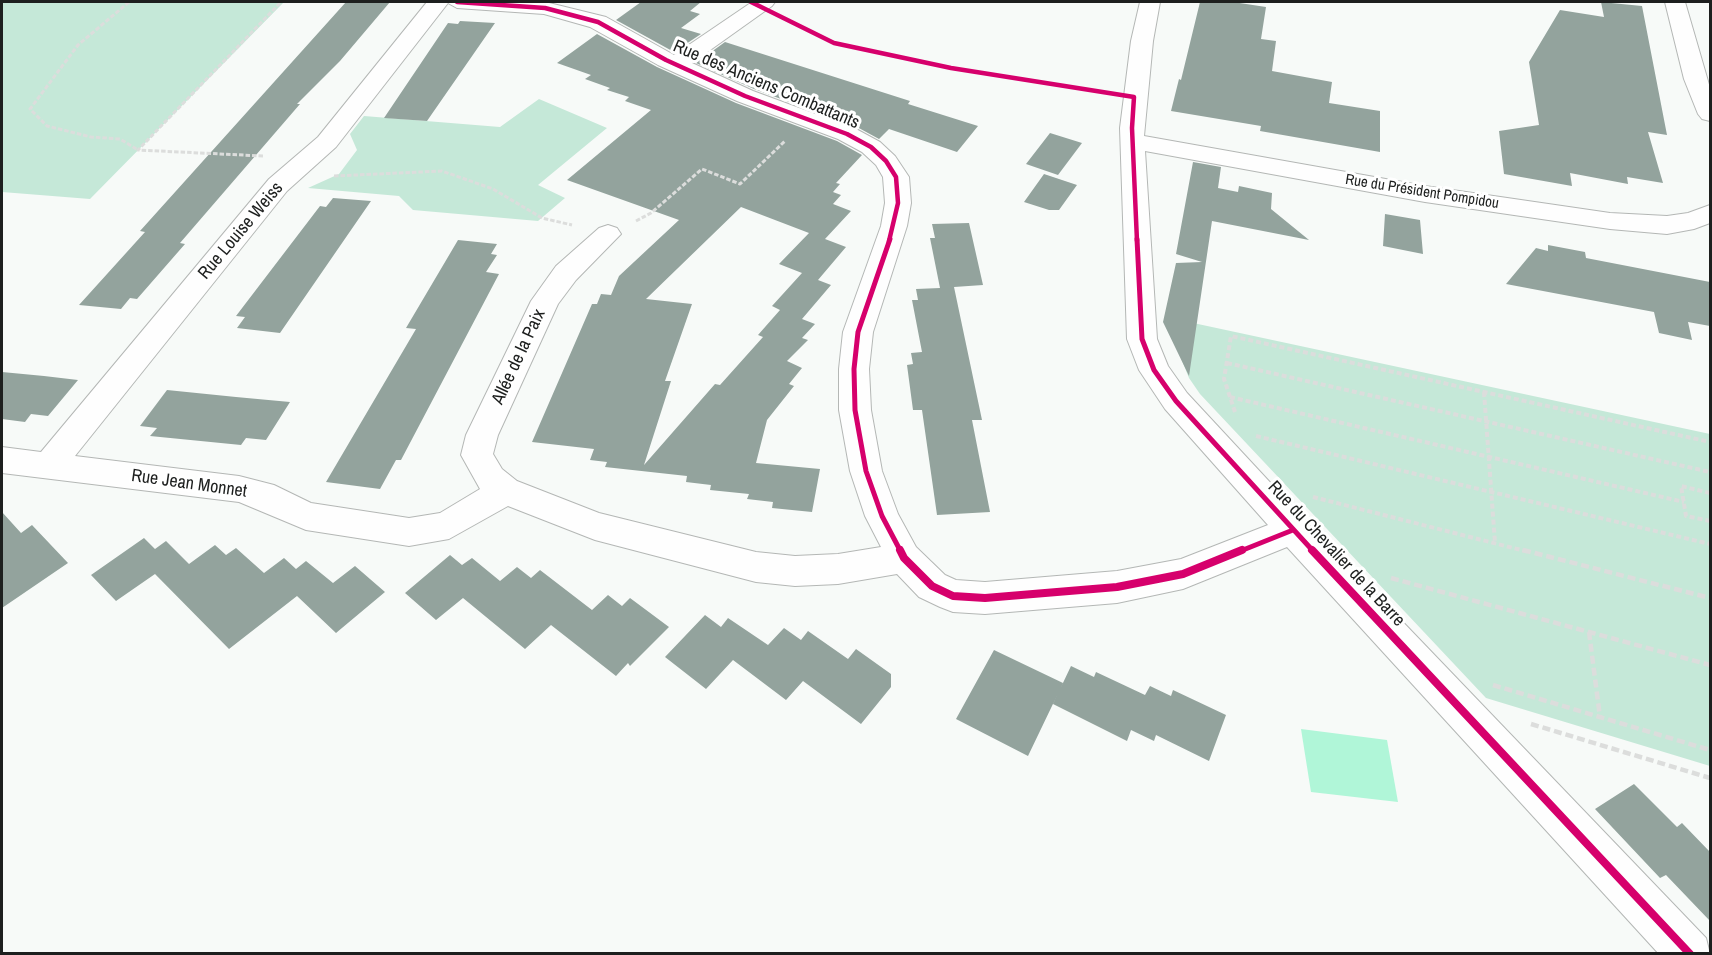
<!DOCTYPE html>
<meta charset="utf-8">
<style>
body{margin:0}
#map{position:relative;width:1712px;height:955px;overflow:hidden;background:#f7faf8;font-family:"Archivo Narrow",sans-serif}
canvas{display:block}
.frame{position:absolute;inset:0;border:3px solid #1d1f1e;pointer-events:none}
</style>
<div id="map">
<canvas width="1712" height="955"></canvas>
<div class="frame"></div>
</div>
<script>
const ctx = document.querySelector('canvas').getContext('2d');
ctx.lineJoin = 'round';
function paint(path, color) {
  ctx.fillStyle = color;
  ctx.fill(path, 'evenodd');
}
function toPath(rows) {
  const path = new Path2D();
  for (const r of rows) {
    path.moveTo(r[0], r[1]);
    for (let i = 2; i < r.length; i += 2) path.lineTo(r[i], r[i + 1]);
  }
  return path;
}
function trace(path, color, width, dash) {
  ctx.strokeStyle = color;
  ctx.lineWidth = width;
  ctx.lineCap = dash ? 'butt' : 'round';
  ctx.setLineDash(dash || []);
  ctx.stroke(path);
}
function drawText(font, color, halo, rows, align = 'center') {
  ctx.font = font + ' "Archivo Narrow",sans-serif';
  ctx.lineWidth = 6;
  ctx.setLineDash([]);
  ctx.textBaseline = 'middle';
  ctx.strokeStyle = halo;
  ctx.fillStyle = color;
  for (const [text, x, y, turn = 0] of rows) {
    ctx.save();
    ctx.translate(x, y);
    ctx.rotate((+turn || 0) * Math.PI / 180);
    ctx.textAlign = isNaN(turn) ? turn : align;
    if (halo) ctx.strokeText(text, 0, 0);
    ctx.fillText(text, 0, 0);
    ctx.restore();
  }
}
paint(toPath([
 [2,2,284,2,90,199,2,192],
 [539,99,607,128,538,185,565,198,538,221,413,210,399,196,308,188,339,174,357,150,350,134,364,116,500,127],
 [1170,318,1710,434,1710,766,1486,698,1200,394,1189,378,1181,358]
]), '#c5e8d8');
paint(toPath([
 [1301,729,1387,740,1398,802,1311,792]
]), '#b0f6d8');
paint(toPath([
 [346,2,390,2,340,61,297,104,300,104,180,243,185,244,137,299,130,298,121,309,79,305,145,232,140,231],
 [641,2,701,2,690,11,700,14,681,28,701,34,674,52,616,20],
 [1200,2,1233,2,1266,7,1261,39,1276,41,1272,71,1332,82,1329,103,1380,111,1380,152,1260,131,1261,126,1171,111,1179,79,1181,80],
 [1601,2,1642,6,1667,135,1648,132,1663,183,1627,177,1628,184,1570,173,1572,186,1504,174,1499,131,1539,125,1529,62,1560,10,1604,17],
 [460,21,495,23,427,121,384,118,448,23,458,24],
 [597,34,657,67,736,103,837,141,862,155,836,183,840,184,833,192,841,195,833,204,851,211,825,239,846,247,818,280,831,285,802,319,815,324,802,338,808,340,787,361,802,368,789,384,794,386,767,420,756,463,820,469,812,512,772,508,773,502,747,499,749,494,710,490,711,485,686,482,687,476,605,467,607,462,590,460,594,449,532,442,592,304,597,304,601,294,611,295,619,276,679,220,567,180,651,110,625,101,629,97,607,90,610,88,585,79,591,75,557,63],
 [741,207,809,233,779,264,802,273,772,306,780,310,758,335,763,337,720,385,715,384,644,465,671,381,665,381,692,304,646,299],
 [725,42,910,101,908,104,978,126,957,152,889,129,879,139,857,127,754,89,696,63],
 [1050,133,1082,143,1058,175,1026,164],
 [1193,162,1221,167,1218,188,1238,192,1239,186,1272,193,1271,209,1309,240,1212,221,1189,376,1163,322,1176,263,1202,262,1176,254],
 [1044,174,1077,185,1059,210,1049,210,1024,202],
 [333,198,371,201,280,333,237,328,245,317,236,316,320,206,326,207],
 [1385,214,1420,220,1423,254,1383,246],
 [969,223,983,285,954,287,982,420,972,420,990,512,937,515,922,410,913,410,907,365,913,364,911,353,922,352,912,300,918,300,916,289,940,288,930,238,935,238,932,224],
 [458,240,497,244,491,254,497,255,486,272,499,274,401,460,396,460,380,489,326,482,416,329,406,328],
 [1548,245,1585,252,1586,258,1710,282,1710,326,1688,322,1692,340,1659,333,1654,312,1506,284,1536,248,1548,251],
 [2,372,44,376,78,380,48,416,31,414,25,422,2,419],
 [167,390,236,397,290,402,266,440,246,438,241,445,150,436,157,428,140,426],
 [2,512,21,533,32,525,68,563,2,608],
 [144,538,155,549,166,541,189,564,215,545,226,555,236,548,264,573,284,558,296,569,306,561,333,583,355,566,385,592,336,633,297,596,229,649,155,574,116,601,91,575],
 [450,555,462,565,472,558,500,581,517,567,531,578,540,570,592,610,608,595,622,606,630,598,669,627,630,666,628,663,616,676,551,625,525,649,463,598,436,620,405,593],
 [705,615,721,627,728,618,768,645,784,628,801,640,808,631,848,659,856,649,891,674,891,687,861,724,803,681,786,700,733,660,706,689,665,657],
 [994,650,1063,683,1028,756,956,719],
 [1071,666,1094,677,1096,672,1145,695,1150,686,1171,696,1173,690,1226,715,1209,761,1156,735,1154,741,1131,730,1127,741,1053,704],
 [1634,784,1677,827,1682,823,1710,852,1710,921,1666,875,1660,878,1595,809]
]), '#93a39d');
const minor = toPath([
 [427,2,545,2,606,17,674,55,752,2,775,2,772,6,692,63,753,91,856,129,880,142,895,156,909,177,911,203,907,226,873,332,869,369,871,410,882,471,898,514,916,547,945,575,956,580,985,582,1117,571,1181,559,1268,525,1165,409,1139,370,1127,339,1120,128,1131,41,1140,2,1160,2,1153,41,1144,136,1425,186,1610,213,1667,216,1688,213,1710,205,1710,223,1694,229,1667,234,1610,229,1425,202,1145,151,1157,339,1168,366,1187,393,1305,520,1706,938,1710,954,1659,954,1287,547,1183,589,1117,603,985,614,953,612,940,607,919,597,897,574,838,584,795,586,756,582,595,540,508,506,449,539,409,546,306,530,239,502,2,473,2,447,41,452,269,179,318,137,427,2],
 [448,3,457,8,544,14,590,27,658,65,737,101,838,139,862,152,876,165,883,177,885,203,881,226,843,332,839,369,839,410,850,471,865,516,881,547,838,554,795,556,756,552,599,513,517,481,502,469,493,454,498,435,558,304,576,280,621,234,617,228,608,225,599,228,556,266,531,301,466,435,461,455,480,489,440,513,409,518,311,503,274,485,239,476,75,456,287,191,336,147,448,3],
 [1665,2,1685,2,1710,88,1710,121,1702,119,1698,114,1684,79,1665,2]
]);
trace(minor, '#b4b7b5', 2);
trace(toPath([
 [129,2,78,45,30,109,47,126,91,137,120,139,138,150],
 [263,156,138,150,281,2],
 [334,176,442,171,493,189,542,218,572,225],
 [636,221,651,213,702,169,740,184,785,141]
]), '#dcdddc', 3, [4.5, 2]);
trace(toPath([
 [1227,363,1710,472],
 [1484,392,1495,543],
 [1230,397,1684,502],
 [1235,412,1224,379,1231,336,1710,442],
 [1256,436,1710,544],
 [1710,493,1681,486,1686,516,1710,521],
 [1313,497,1529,552]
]), '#dcdddc', 4, [5, 3]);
trace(toPath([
 [1523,550,1710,598],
 [1391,578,1710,665],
 [1589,632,1600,717],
 [1493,685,1710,750],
 [1531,724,1710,778]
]), '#dcdddc', 4.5, [8, 4]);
paint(minor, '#fefefe');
trace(toPath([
 [457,2,545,8,598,22,666,60,745,96,847,134,871,147,886,161,896,177,898,203,889,241],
 [751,2,834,43,951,68,1134,97,1132,128,1137,241]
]), '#d6006c', 4.5);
trace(toPath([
 [890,239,858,332,854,369,855,410,866,471,882,516,901,552],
 [1137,239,1142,339,1154,370,1176,401,1314,552],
 [1238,552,1293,530]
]), '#d6006c', 5);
trace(toPath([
 [900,550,904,558,932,586,953,596,985,598,1117,587,1183,574,1242,550],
 [1312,550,1690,954]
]), '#d6006c', 8);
drawText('15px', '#1d1f1e', '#fff', [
 ["Rue du Président Pompidou",1422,192,9]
]);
drawText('18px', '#1d1f1e', '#fff', [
 ["Rue des Anciens Combattants",766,85,23],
 ["Rue Louise Weiss",241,231,-50],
 ["Allée de la Paix",519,357,-65],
 ["Rue Jean Monnet",189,484,8],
 ["Rue du Chevalier de la Barre",1336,554,47]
]);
</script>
